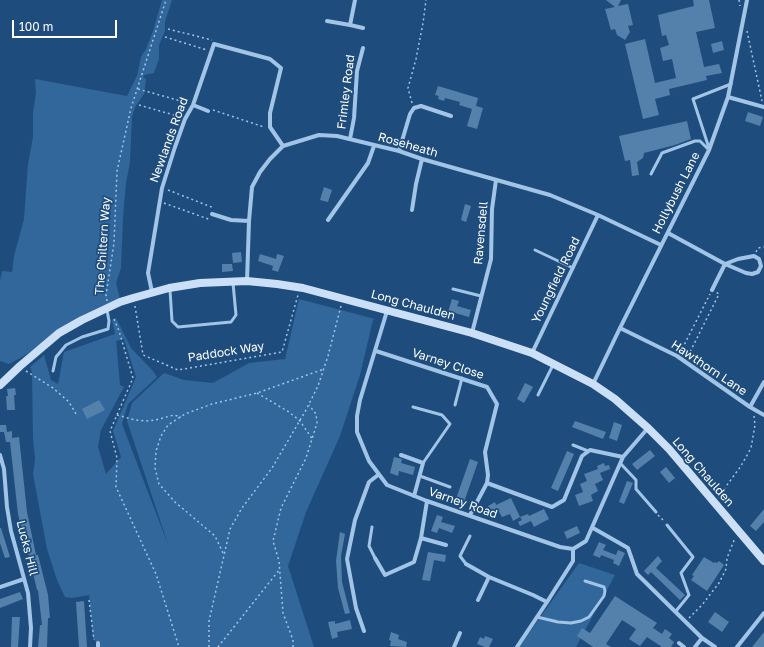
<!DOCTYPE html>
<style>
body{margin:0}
#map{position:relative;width:764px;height:647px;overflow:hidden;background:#1e4d7d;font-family:"Golos Text",sans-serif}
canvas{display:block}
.scale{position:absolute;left:12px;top:20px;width:105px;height:18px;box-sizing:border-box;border:2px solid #fff;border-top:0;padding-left:5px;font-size:12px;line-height:14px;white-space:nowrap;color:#fff;-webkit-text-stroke:3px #1e4d7d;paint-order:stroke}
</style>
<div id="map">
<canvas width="764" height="647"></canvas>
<div class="scale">100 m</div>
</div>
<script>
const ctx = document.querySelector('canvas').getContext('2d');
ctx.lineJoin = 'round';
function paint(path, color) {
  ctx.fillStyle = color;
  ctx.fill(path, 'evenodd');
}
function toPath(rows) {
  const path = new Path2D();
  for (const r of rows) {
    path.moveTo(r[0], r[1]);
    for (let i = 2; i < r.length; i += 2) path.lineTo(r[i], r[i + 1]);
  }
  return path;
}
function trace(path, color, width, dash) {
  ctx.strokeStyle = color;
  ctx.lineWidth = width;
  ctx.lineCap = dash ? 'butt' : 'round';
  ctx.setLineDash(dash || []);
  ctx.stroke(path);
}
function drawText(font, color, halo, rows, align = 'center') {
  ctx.font = font + ' "Golos Text",sans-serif';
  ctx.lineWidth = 3.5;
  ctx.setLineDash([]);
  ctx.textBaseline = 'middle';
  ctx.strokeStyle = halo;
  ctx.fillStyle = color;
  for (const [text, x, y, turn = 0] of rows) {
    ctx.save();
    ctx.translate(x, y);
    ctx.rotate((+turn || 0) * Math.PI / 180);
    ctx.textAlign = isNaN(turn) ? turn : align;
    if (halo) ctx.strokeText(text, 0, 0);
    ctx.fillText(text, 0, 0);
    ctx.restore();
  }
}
paint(toPath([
 [162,0,172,0,165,22,165,31,159,45,159,59,154,73,145,75,143,77,146,79,144,94,135,107,132,117,130,162,126,183,123,218,121,268,116,283,120,299,100,307,80,318,24,356,9,364,0,361,0,281,2,271,12,272,14,256,24,219,28,164,33,137,33,113,36,93,35,79,127,96,137,76,141,57,146,49,153,31],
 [299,299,375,319,373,320,360,375,340,436,306,512,288,566,314,647,99,647,99,644,93,639,89,595,72,598,65,597,57,580,47,549,33,474,35,459,33,438,32,372,30,367,44,355,51,380,58,384,64,352,115,334,112,320,116,318,131,348,153,371,157,377,128,404,122,424,169,547,127,421,132,403,164,373,184,380,213,383,249,363,285,359],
 [116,339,116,341,124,339,136,377,113,431,121,457,106,474,98,447,101,430,124,387,120,385],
 [579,563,615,575,576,647,519,647]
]), '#31679b');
paint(toPath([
 [606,0,621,0,618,6,628,4,633,25,628,26,630,32,625,40,617,35,615,29,611,30,605,9,615,7],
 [693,0,709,0,715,28,696,32,704,67,719,64,722,73,706,76,707,80,669,89,670,95,655,99,659,115,643,119,625,44,645,39,655,83,676,78,672,59,663,61,660,48,669,45,666,35,662,36,658,15,694,6],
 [722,41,724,50,713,53,711,44],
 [438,86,478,98,476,106,483,108,477,129,467,126,472,109,459,105,460,102,445,98,444,101,438,99,439,96,435,95],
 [748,112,763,117,760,126,745,121],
 [687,121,691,139,675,145,644,153,643,158,637,162,639,175,632,176,630,160,625,161,619,136],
 [324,187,332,190,328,202,320,200],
 [465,204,471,206,466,222,461,220],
 [241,252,242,262,233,263,232,253],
 [260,254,276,259,277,254,284,256,278,272,272,270,273,266,258,261],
 [222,264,232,264,233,271,222,272],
 [452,299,459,301,457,306,471,310,469,317,455,313,454,317,447,315],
 [525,383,533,387,524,403,517,399],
 [15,388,16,395,14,395,15,410,7,410,6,396,8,396,7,389],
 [99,400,105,410,87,419,82,409],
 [575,421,606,432,603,439,572,427],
 [614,422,622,425,617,441,609,438],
 [0,425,6,425,7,432,12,431,12,438,19,437,27,512,36,555,38,555,48,595,50,618,48,618,47,647,38,647,40,625,42,625,38,590,37,590,28,552,27,552,18,514,10,442,6,442,4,432,0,432],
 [650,450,655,456,637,470,632,464],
 [567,451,574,454,558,491,551,488],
 [394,457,402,459,401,463,415,467,413,475,399,471,398,476,390,473],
 [470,459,478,462,464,502,456,499],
 [604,463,605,466,609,465,610,469,600,473,603,480,595,484,598,491,591,495,593,501,579,506,575,495,583,492,580,484,587,481,584,474,598,469,597,466],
 [666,467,675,478,669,483,660,472],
 [627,481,633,483,624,504,619,502],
 [511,498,520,517,513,521,510,514,502,517,498,510,491,513,488,506,495,502,496,505],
 [544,509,549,519,534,527,531,521,520,526,518,522,522,520,520,517,528,514,529,516],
 [764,509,764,522,756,531,750,526],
 [437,515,443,517,441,522,455,526,452,533,439,528,437,533,431,531],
 [577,526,580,533,567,539,564,532],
 [0,528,1,528,10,557,5,558,0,543],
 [340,532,345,534,341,556,342,582,350,613,345,614,338,588,337,574,336,561],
 [599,542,606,545,603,550,616,555,618,550,625,553,619,566,613,563,614,560,601,555,600,558,593,555],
 [428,552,446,555,445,562,434,560,430,581,422,580],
 [658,556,662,561,656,568,685,595,680,600,651,572,648,575,644,571],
 [704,557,714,563,715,562,717,563,719,561,724,565,707,591,691,580,694,576,692,575],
 [20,592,23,599,0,608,0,599],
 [615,596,657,623,653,628,662,634,665,629,672,634,669,638,674,642,671,647,662,647,647,637,640,646,629,639,636,629,622,620,606,644,611,647,593,647,577,636,582,628,590,633],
 [84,601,87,647,79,647,76,602],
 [715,612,729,622,722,632,708,622],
 [12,617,20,617,18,647,11,647],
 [350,620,352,629,337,632,338,637,332,639,328,622,335,621,335,624],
 [391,632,399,635,398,639,407,642,406,647,390,646,391,641,389,640],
 [764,632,764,647,752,647],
 [485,636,493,639,489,647,485,647,477,644,480,637,484,639]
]), '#5480ac');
trace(toPath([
 [739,0,740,6],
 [168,29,212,40],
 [747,31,762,101],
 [165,37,207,50],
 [138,89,188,103],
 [412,103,408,88,416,59,423,23,426,0],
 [139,105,181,117],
 [213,110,264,127],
 [168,190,214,208],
 [164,203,211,220],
 [756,252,758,248,764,247],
 [107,301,106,295,114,243,117,171,131,108,166,0],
 [135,306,143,355,178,370,282,352,298,295],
 [114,319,119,331,133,378,110,431,117,458,116,487,156,574,179,647],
 [680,353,710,294],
 [688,356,719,294,716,292],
 [26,371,53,388,69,402,76,414],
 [257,393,289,412,300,421,313,440],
 [117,415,135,420,146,421,155,420,174,415,181,417],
 [719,498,727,485,741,466,751,448,755,425,754,416],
 [658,515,664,521],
 [223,553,215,536,175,502,159,484,155,468,156,451,161,436,168,425,185,414,212,404,257,393,324,369],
 [89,600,94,640],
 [689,618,702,605,719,583,726,569,727,558,735,538],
 [209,647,209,621,230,529,242,508,272,468,306,410,318,386,328,356,341,306],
 [218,647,280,569],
 [293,647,293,640,283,613,279,561,273,541,281,508,306,458,317,423,316,414,309,405]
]), '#a1c4e7', 1.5, [2, 3]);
trace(toPath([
 [709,148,693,99,731,84],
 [651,174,662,153,695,141,700,141,708,149],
 [535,250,573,268],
 [453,289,481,296],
 [170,290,172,321,178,327,231,322,236,315,233,283],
 [53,371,56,357,66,345,82,337,108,329,109,321,107,310],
 [538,395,553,365],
 [455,405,462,378],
 [413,407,442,415,450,424,423,463],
 [573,445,588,451],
 [621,464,636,480,636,489,656,512],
 [420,476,450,487],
 [667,525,693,557,681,573,689,595,676,611],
 [372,527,369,546,375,558],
 [466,564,460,556,470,536],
 [537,617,558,622,571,623,581,621,589,617,604,596,605,591,604,587,585,581]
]), '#a1c4e7', 3);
trace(toPath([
 [327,21,350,25,355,0],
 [350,25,363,28],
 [728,97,764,107],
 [193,105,208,111],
 [350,139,354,118,357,71,363,48],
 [399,151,410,114,414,108,421,106,451,116],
 [412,210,416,184,422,159],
 [212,214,231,220,249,221],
 [328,220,368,163,374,146],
 [668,233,725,264,712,290],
 [754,256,759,259,761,266,758,272,752,274,746,273,725,264,738,259,754,256],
 [247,281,249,221,252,187,260,172,270,159,283,146,319,135,337,136,399,151,422,159,550,195,598,215,661,245],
 [152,292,148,273,162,188,175,147,185,119,193,105,214,44,270,59,281,68,270,113,270,127,283,146],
 [387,311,360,400,357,416,357,432,369,461,387,485,427,501,560,547,573,549,586,541,623,457,648,428],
 [620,328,677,356,750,407,764,415],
 [472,333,491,259,492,209,496,180],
 [376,351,487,387,497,404,485,452,488,475,487,483],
 [532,353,598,215],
 [593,384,620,328,709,150,728,97,747,0],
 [750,407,764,382],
 [0,455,4,469,7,507,11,531,28,593,31,628,30,647],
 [401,455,423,463,414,496],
 [427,501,421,538,446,545],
 [470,515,487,483,552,507,564,500,582,456,590,450,623,457],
 [593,528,628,548,637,574,702,638,715,647],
 [375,558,385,575,414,562,421,538],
 [466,564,489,577,533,595,547,602],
 [0,587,24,579],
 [478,600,489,577],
 [364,631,356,608,347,559,355,520,369,482,378,475],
 [679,643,684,647],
 [98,647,98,643],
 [454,647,460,633],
 [517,647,547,602,573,561,573,549],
 [695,647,702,638],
 [737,647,764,613]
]), '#a1c4e7', 4);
trace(toPath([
 [0,385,20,366,59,333,82,320,120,302,133,298,169,288,200,283,247,281,277,284,303,288,472,333,532,353,593,384,615,399,648,428,669,449,764,561]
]), '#cbe0f6', 8);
drawText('12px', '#fff', '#1e4d7d', [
 ["Frimley Road",346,92,-83],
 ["Newlands Road",169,140,-70],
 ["Roseheath",408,145,16],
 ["Hollybush Lane",676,193,-63],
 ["Ravensdell",481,233,-85],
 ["The Chiltern Way",103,246,-86],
 ["Youngfield Road",556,280,-64],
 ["Long Chaulden",413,305,15],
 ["Paddock Way",226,352,-9],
 ["Varney Close",448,364,18],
 ["Hawthorn Lane",709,368,34],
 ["Long Chaulden",703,472,49],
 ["Varney Road",463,503,19],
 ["Lucks Hill",27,548,76]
]);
</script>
